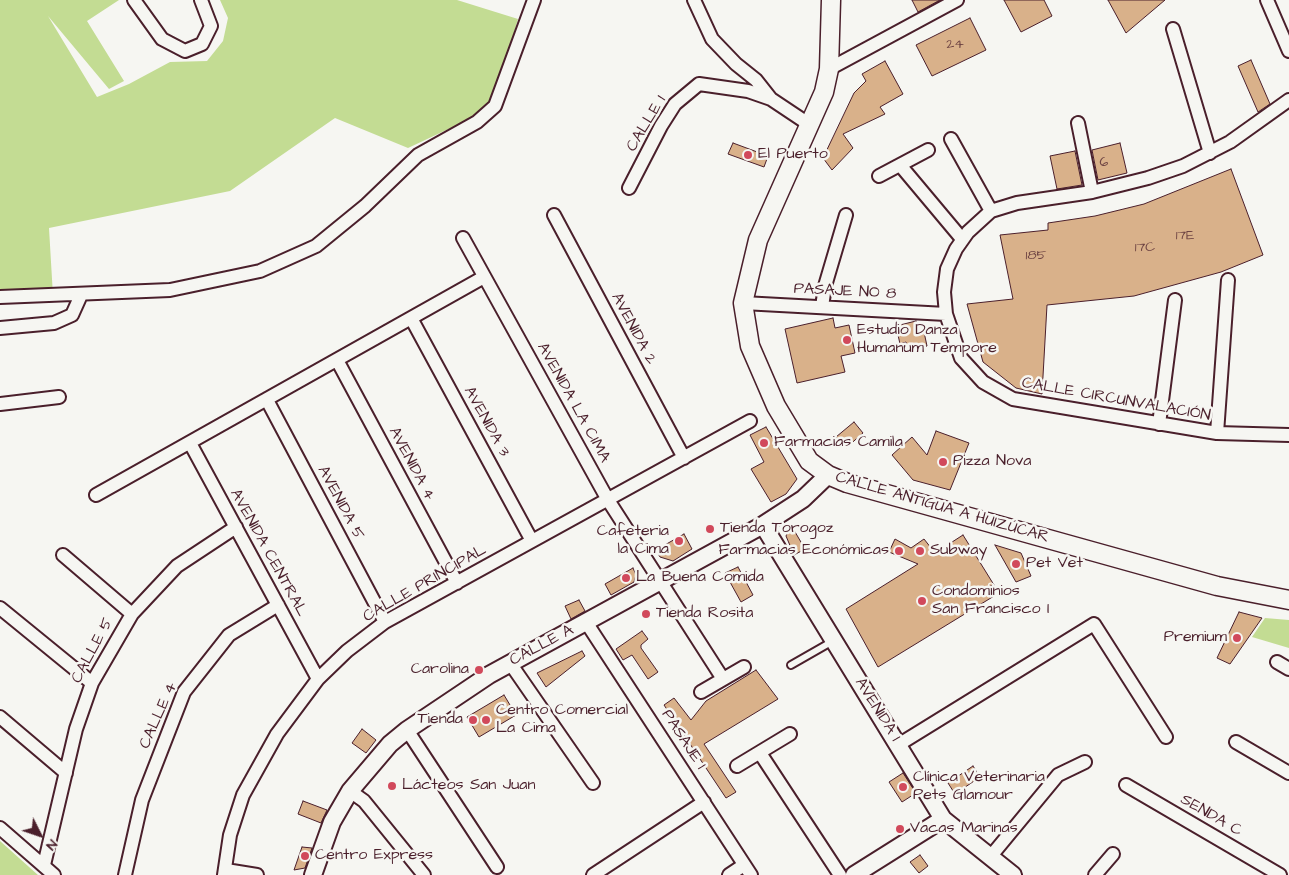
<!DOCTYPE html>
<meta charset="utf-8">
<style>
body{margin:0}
#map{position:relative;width:1289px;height:875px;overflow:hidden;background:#f6f6f2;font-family:"Architects Daughter",sans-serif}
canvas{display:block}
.north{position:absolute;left:15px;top:810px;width:50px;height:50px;-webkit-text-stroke:4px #f6f6f2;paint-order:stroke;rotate:131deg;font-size:14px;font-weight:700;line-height:20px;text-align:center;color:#4a1f2b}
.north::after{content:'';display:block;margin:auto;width:18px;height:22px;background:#4a1f2b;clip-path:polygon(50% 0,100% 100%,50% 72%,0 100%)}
</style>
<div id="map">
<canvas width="1289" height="875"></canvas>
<div class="north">N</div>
</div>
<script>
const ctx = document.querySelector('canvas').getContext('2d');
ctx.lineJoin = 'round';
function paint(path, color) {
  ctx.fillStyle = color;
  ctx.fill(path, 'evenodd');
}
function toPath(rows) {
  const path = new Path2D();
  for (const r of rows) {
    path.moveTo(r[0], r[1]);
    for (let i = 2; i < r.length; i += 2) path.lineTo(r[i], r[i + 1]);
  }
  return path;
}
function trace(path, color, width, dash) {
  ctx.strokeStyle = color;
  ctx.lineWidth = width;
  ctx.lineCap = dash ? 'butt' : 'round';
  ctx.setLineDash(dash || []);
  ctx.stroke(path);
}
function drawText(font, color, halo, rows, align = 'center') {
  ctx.font = font + ' "Architects Daughter",sans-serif';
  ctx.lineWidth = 5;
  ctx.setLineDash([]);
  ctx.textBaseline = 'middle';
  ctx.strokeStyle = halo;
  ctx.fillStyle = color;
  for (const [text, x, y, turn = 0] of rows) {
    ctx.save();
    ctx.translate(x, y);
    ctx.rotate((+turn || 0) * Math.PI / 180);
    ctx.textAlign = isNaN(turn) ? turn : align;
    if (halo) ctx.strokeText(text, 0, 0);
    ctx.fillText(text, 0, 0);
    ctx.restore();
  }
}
paint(toPath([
 [0,0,119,0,87,21,124,81,109,89,48,16,97,97,129,84,170,62,207,61,223,41,228,18,220,0,457,0,518,19,494,102,472,118,408,148,335,118,230,191,49,228,53,296,0,297],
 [1265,618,1289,620,1289,648,1252,637],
 [0,841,38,875,0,875]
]), '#c3dc93');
const building = toPath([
 [912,0,940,0,918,12,912,0],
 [1004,0,1044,0,1052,16,1021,32,1004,0],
 [1108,0,1165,0,1126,33,1108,0],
 [970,18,986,50,932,76,916,45,970,18],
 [1251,60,1270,104,1258,112,1238,66,1251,60],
 [885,61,903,94,880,107,885,114,843,134,853,148,832,170,823,158,854,93,866,81,862,74,885,61],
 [733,143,768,156,764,167,728,154,733,143],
 [1120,143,1127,173,1098,180,1092,150,1120,143],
 [1075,151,1082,185,1057,189,1050,156,1075,151],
 [1231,169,1263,255,1221,272,1134,296,1047,305,1042,394,1016,388,983,362,967,304,1013,299,1000,235,1048,230,1048,223,1095,216,1144,204,1231,169],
 [833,318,835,328,849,325,855,353,841,356,845,372,797,383,785,329,833,318],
 [916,321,918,331,924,332,927,346,908,351,906,342,900,344,896,326,916,321],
 [854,422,863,433,846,448,836,437,854,422],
 [766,427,797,479,786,494,771,502,751,469,764,462,750,435,766,427],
 [936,431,969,443,950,490,913,480,892,455,912,437,927,455,936,431],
 [791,525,805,549,794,555,786,536,791,525],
 [684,534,692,549,673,561,660,557,656,550,684,534],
 [963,535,999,593,878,667,846,609,918,564,889,552,895,539,911,548,924,539,935,553,963,535],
 [995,545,1021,553,1031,576,1016,582,995,545],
 [738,567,753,595,741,602,725,573,738,567],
 [633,568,636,575,634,582,611,595,605,584,633,568],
 [579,600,585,611,571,619,565,606,579,600],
 [1239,612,1262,618,1230,664,1217,658,1239,612],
 [642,631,648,639,641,645,641,648,658,672,648,679,632,655,623,660,616,649,642,631],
 [582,651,585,656,546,687,537,673,582,651],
 [756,670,778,699,704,744,736,792,726,798,664,705,674,698,691,720,706,701,756,670],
 [504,695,516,715,479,737,467,717,504,695],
 [362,729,376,740,366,753,352,743,362,729],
 [973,766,980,777,955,794,948,783,973,766],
 [903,773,916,793,902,802,889,782,903,773],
 [303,801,327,810,321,823,298,814,303,801],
 [302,847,312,848,305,868,294,870,302,847],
 [920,855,928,866,919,873,910,862,920,855]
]);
paint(building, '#d9b18a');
trace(building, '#4a1f2b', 1);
const service = toPath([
 [791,665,833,641]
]);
const minor = toPath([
 [134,0,162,39,185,51,202,44,211,26,201,0],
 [694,0,712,39,736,64,756,80,771,99],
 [1267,0,1289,51],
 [1173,29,1210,153],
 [829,69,957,0],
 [1289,100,1230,142,1183,166,1148,178,1092,192,1017,203,991,211,968,232,956,249,947,269,944,292,946,314,961,358,983,382,1013,399,1217,433,1289,435],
 [1078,123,1092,192],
 [951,139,991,211],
 [900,165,962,239],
 [879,176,928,150],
 [629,188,661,126,675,104,699,84,748,91,771,99,810,125],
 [554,215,684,458],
 [463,238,608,500,723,679],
 [0,297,170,290,260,271,316,246,365,206,418,155,477,122,495,106,534,0],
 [743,303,946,314],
 [822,307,825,286,846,215],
 [411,318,532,541],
 [0,328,54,323,72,315,81,295],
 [337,360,457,583],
 [267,400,385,622],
 [0,404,59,397],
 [1159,424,1175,300],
 [1217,433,1228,280],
 [190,443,318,679],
 [96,495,484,277],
 [63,555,132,614],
 [0,608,92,683],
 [586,622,751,875],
 [1277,662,1289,669],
 [510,663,593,783],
 [701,692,744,667],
 [0,717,66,773],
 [407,730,497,867],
 [1236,742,1289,773],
 [898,745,1094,624,1166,737],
 [760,753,840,875],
 [737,766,790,734],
 [1126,785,1280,875],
 [350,791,364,801,424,875],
 [0,828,54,875],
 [991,856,1058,775,1085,762],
 [44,865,76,729,92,683,132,614,177,566,236,527],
 [226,870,257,875],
 [125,875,142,800,184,692,229,635,278,605],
 [224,875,230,835,243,795,277,734,318,679,347,651,385,622,750,421],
 [593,875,704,802],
 [729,875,744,865],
 [1095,875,1113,854]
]);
const tertiary = toPath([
 [763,525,943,819,1013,875],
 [313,875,332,822,350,791,390,744,407,730,489,675,763,525,803,499,828,475],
 [854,875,943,819]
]);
const secondary = toPath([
 [831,0,829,69,824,92,758,240,743,303,750,346,776,406,809,461,828,475,847,483,1217,586,1289,600]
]);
trace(service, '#4a1f2b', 10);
trace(minor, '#4a1f2b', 16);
trace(tertiary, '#4a1f2b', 20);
trace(secondary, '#4a1f2b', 21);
trace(service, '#f6f6f2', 6);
trace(minor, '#f6f6f2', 12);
trace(tertiary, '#f6f6f2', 16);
trace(secondary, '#f6f6f2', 18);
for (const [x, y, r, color] of [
 [748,155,5,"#d1495b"],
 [847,340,5,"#d1495b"],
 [764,443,5,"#d1495b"],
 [943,462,5,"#d1495b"],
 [710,529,5,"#d1495b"],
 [679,541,5,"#d1495b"],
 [899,551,5,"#d1495b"],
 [920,551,5,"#d1495b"],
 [1016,564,5,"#d1495b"],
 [626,578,5,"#d1495b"],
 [922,601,5,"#d1495b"],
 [646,614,5,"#d1495b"],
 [1237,638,5,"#d1495b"],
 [479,670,5,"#d1495b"],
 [473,720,5,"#d1495b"],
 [486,720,5,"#d1495b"],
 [392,786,5,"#d1495b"],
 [903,787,5,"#d1495b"],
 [900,829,5,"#d1495b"],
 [305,856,5,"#d1495b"]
]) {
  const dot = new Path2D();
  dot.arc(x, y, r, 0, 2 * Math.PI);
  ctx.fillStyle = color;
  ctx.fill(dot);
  trace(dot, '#f6f6f2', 2);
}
drawText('14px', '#6e4443', null, [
 ["24",955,45],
 ["6",1104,163],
 ["17E",1185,236],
 ["17C",1145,248],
 ["185",1036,256]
]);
drawText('16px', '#4a1f2b', '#f6f6f2', [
 ["CALLE 1",647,124,-59],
 ["PASAJE NO 8",845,292,3],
 ["AVENIDA 2",633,329,62],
 ["CALLE CIRCUNVALACIÓN",1116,400,10],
 ["AVENIDA LA CIMA",573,403,61],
 ["AVENIDA 3",486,422,61],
 ["AVENIDA 4",411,464,62],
 ["AVENIDA 5",340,503,62],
 ["CALLE ANTIGUA A HUIZÚCAR",942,508,16],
 ["AVENIDA CENTRAL",268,553,61],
 ["CALLE PRINCIPAL",425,584,-30],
 ["CALLE A",542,646,-28],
 ["CALLE 5",93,651,-62],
 ["AVENIDA 1",877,710,58],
 ["CALLE 4",159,716,-66],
 ["PASAJE 1",683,740,57],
 ["SENDA C",1211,816,30]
]);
drawText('16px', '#4a1f2b', '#f6f6f2', [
 ["El Puerto",758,155],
 ["Estudio Danza",857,331],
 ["Humanum Tempore",857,349],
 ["Farmacias Camila",774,443],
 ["Pizza Nova",953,462],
 ["Tienda Torogoz",720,529],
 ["Cafeteria",669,532,"right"],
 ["la Cima",669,550,"right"],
 ["Farmacias Económicas",889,551,"right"],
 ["Subway",930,551],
 ["Pet Vet",1026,564],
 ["La Buena Comida",636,578],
 ["Condominios",932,592],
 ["San Francisco I",932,610],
 ["Tienda Rosita",656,614],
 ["Premium",1227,638,"right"],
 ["Carolina",469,670,"right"],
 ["Centro Comercial",496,711],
 ["La Cima",496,729],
 ["Tienda",463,720,"right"],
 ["Clínica Veterinaria",913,778],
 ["Pets Glamour",913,796],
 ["Lácteos San Juan",402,786],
 ["Vacas Marinas",910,829],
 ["Centro Express",315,856]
], 'left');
</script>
